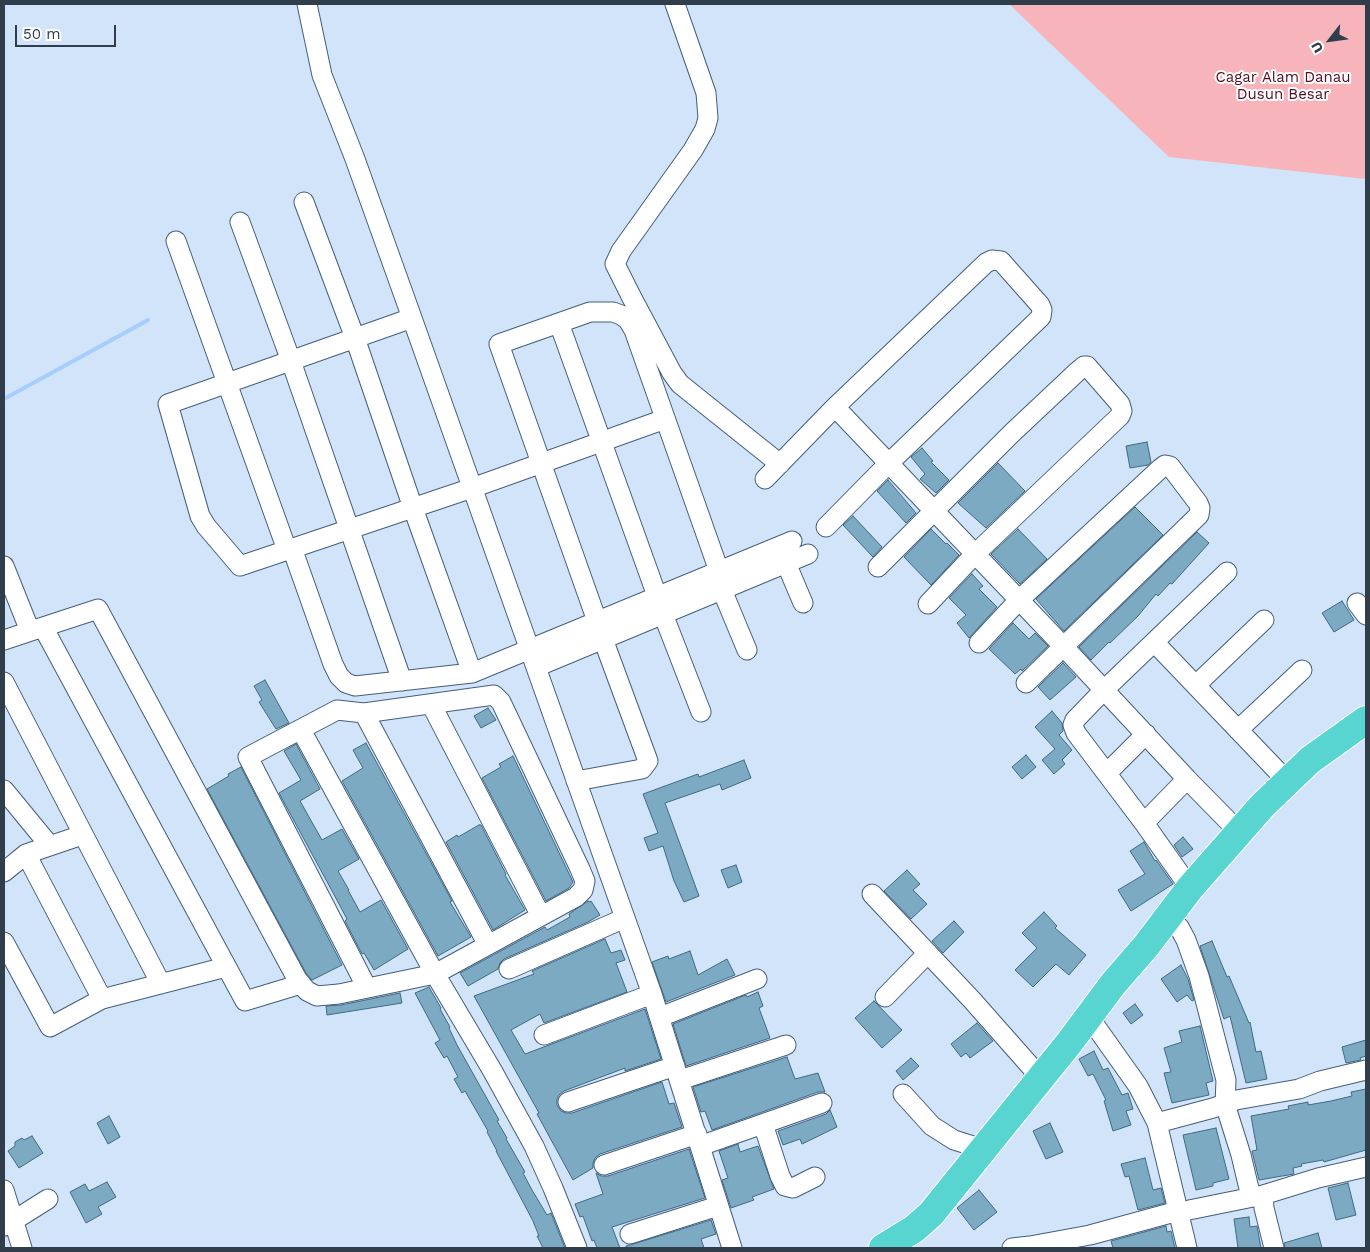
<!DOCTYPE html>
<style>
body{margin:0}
#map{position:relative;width:1370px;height:1252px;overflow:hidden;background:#d1e4fa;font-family:"Work Sans",sans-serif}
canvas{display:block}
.frame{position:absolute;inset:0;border:5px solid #303d4b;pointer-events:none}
.north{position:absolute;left:1305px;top:15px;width:50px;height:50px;-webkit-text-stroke:4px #fff;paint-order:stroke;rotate:240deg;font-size:14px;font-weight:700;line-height:20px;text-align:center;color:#303d4b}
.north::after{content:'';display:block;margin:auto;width:18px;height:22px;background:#303d4b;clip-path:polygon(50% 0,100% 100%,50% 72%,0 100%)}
.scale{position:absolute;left:15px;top:25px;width:101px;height:22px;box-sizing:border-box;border:2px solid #303d4b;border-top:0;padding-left:6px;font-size:15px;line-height:18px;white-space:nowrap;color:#303d4b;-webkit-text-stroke:4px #fff;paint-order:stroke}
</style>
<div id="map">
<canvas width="1370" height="1252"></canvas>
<div class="frame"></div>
<div class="north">U</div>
<div class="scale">50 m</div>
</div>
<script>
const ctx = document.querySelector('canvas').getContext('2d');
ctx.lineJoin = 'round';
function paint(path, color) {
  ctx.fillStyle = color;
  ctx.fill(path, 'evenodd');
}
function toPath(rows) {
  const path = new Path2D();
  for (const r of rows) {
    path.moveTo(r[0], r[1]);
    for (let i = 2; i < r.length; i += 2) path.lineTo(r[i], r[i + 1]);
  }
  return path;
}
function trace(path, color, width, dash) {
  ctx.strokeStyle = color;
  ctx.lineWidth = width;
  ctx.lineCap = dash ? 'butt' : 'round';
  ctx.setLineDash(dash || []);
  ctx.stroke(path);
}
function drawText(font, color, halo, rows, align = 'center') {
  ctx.font = font + ' "Work Sans",sans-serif';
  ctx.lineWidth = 4;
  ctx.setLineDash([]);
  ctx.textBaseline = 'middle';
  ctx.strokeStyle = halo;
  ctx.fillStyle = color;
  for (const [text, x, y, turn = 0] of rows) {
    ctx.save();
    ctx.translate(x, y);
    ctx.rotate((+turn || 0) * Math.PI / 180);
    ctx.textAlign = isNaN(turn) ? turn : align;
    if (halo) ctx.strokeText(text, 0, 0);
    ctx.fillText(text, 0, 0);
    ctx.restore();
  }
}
paint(toPath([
 [1009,4,1366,4,1366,179,1169,157]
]), '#f7b4ba');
trace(toPath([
 [4,399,148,320]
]), '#a6cdfc', 4);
const building = toPath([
 [1147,442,1151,462,1148,465,1130,468,1126,446,1147,442],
 [922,448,933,461,931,462,949,480,936,493,920,479,925,474,911,457,922,448],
 [998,463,1025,491,986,528,958,503,998,463],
 [888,480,916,513,906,523,877,491,888,480],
 [1135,507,1163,535,1064,631,1036,599,1135,507],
 [853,516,882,547,873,557,843,525,853,516],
 [931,529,946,544,947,543,959,555,931,585,904,557,931,529],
 [1018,529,1047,559,1020,584,991,554,1018,529],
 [1197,532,1209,543,1172,584,1170,583,1158,596,1156,594,1138,616,1110,643,1109,642,1091,660,1079,647,1197,532],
 [972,574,983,586,979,589,997,607,969,638,957,623,966,615,949,598,972,574],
 [1342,601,1354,620,1334,632,1322,613,1342,601],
 [1013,623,1029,639,1035,633,1048,646,1022,671,1021,669,1015,674,989,649,1013,623],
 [1063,663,1076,677,1050,700,1038,687,1063,663],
 [265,680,289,723,276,729,259,702,262,700,254,686,265,680],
 [488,708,496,720,481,728,474,716,488,708],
 [1052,711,1062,723,1063,731,1059,735,1072,750,1062,760,1065,764,1054,774,1042,760,1055,749,1035,727,1052,711],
 [366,743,452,901,450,902,471,937,438,956,342,781,363,768,353,750,366,743],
 [296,744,320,789,300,801,322,840,342,829,359,859,338,871,349,890,348,890,360,912,381,900,408,949,374,970,364,953,362,954,345,921,347,919,338,902,279,793,301,780,284,751,296,744],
 [1026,755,1036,767,1022,779,1012,767,1026,755],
 [513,756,573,882,569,888,546,901,482,778,501,767,499,764,513,756],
 [744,760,751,778,722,790,720,784,665,803,699,896,684,902,674,881,663,846,649,851,644,838,658,833,643,794,698,774,699,777,744,760],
 [241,767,342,965,312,980,306,973,207,789,229,776,228,774,241,767],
 [479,825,481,825,506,874,505,875,525,910,493,930,446,842,457,835,458,837,479,825],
 [1183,837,1193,849,1182,857,1174,845,1183,837],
 [1144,842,1155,861,1156,860,1173,884,1131,911,1118,890,1145,874,1130,851,1144,842],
 [736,865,742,882,728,888,721,870,736,865],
 [907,870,920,884,913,890,927,904,911,919,884,891,907,870],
 [588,901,589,902,591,901,600,915,588,922,504,959,500,963,498,969,468,986,460,973,545,927,547,930,570,917,569,914,588,901],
 [1044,912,1057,926,1055,928,1086,955,1069,975,1056,964,1033,987,1015,970,1037,948,1022,933,1044,912],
 [954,921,964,932,943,953,932,941,954,921],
 [605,939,611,953,621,950,625,960,616,963,627,992,544,1023,540,1014,511,1030,525,1054,645,1009,661,1059,625,1071,625,1068,564,1091,559,1095,557,1099,557,1105,561,1111,566,1113,572,1113,662,1082,669,1104,674,1103,682,1127,600,1154,595,1158,593,1163,593,1168,573,1180,537,1114,539,1113,474,996,534,974,532,971,605,939],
 [1212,941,1227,977,1229,976,1249,1023,1250,1022,1256,1052,1261,1051,1267,1079,1246,1083,1230,1016,1224,1019,1200,946,1212,941],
 [690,951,698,975,727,959,735,975,666,1002,652,962,668,956,669,959,690,951],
 [1181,965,1188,979,1194,1000,1192,1001,1187,995,1177,1002,1161,979,1181,965],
 [429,987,441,1008,440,1009,450,1027,449,1028,457,1045,499,1120,497,1121,507,1138,506,1139,525,1172,523,1173,532,1190,547,1215,551,1213,565,1248,543,1248,537,1236,539,1236,533,1221,496,1151,497,1151,487,1132,488,1131,465,1091,462,1093,454,1079,458,1077,447,1056,444,1058,435,1043,440,1040,415,993,429,987],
 [758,992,763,1006,759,1008,770,1038,686,1066,673,1024,746,995,747,997,758,992],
 [400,993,402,1003,327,1015,326,1006,341,1005,400,993],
 [874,1001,902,1030,882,1048,855,1018,874,1001],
 [1135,1004,1143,1015,1131,1024,1123,1013,1135,1004],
 [977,1023,993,1041,970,1058,966,1053,961,1057,951,1044,977,1023],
 [1200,1026,1213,1081,1206,1083,1209,1095,1172,1103,1164,1073,1171,1072,1164,1048,1182,1042,1179,1031,1200,1026],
 [1366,1040,1366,1056,1360,1058,1361,1060,1346,1063,1342,1047,1366,1040],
 [1094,1051,1103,1070,1108,1068,1122,1095,1128,1093,1133,1109,1126,1111,1131,1125,1113,1131,1104,1101,1106,1100,1093,1074,1088,1076,1079,1059,1094,1051],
 [787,1057,795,1079,818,1073,825,1092,818,1092,712,1130,705,1111,701,1112,693,1087,787,1057],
 [911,1058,919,1066,903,1080,896,1071,911,1058],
 [1366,1089,1366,1150,1324,1162,1323,1160,1301,1164,1302,1166,1293,1168,1294,1174,1259,1180,1252,1151,1257,1150,1251,1116,1289,1109,1288,1106,1308,1102,1308,1105,1331,1101,1352,1096,1351,1092,1366,1089],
 [830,1110,837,1127,802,1144,800,1139,783,1145,778,1131,826,1114,830,1110],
 [109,1116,120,1137,108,1144,97,1123,109,1116],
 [1050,1123,1063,1152,1046,1159,1033,1131,1050,1123],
 [1216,1128,1229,1179,1213,1183,1213,1186,1196,1190,1183,1135,1216,1128],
 [32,1136,43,1153,19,1168,8,1151,15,1146,15,1142,22,1138,24,1140,32,1136],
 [738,1144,740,1152,758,1146,774,1189,752,1197,754,1200,731,1208,722,1180,728,1178,719,1151,738,1144],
 [689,1149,705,1198,612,1227,620,1248,597,1248,594,1240,592,1241,583,1216,580,1217,575,1204,603,1194,596,1173,601,1176,608,1176,689,1149],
 [1145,1158,1153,1190,1161,1188,1165,1203,1138,1210,1129,1176,1125,1177,1121,1164,1145,1158],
 [107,1182,116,1197,98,1207,102,1214,86,1223,70,1192,85,1184,89,1191,107,1182],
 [1348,1183,1356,1215,1336,1220,1328,1188,1348,1183],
 [979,1190,997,1212,974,1230,957,1208,979,1190],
 [1249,1217,1250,1227,1257,1226,1261,1248,1238,1248,1234,1219,1249,1217],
 [711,1220,716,1234,701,1239,704,1248,626,1248,626,1246,630,1245,711,1220],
 [1166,1226,1167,1232,1171,1231,1175,1248,1113,1248,1111,1241,1166,1226],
 [1318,1233,1322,1248,1285,1248,1284,1243,1318,1233]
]);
paint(building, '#7daac3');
trace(building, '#3f6a81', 1);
const minor = toPath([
 [307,4,322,75,355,159,412,318,652,994,732,1248],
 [675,4,706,93,708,118,705,129,693,150,621,251,615,264,631,296,672,373,680,384,780,464],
 [304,202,355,338,413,508,472,673],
 [240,222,291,361,402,681],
 [176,241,287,550],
 [412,318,168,404,200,516,206,526,240,566,472,488,665,419],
 [559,323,657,596],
 [835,407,1063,646,1187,779,1239,832],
 [765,479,835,407,986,263,992,260,1001,261,1040,305,1042,310,1041,317,889,463,826,527],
 [292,548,333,664,339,676,346,683,355,686,472,673,792,541],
 [786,563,803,603],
 [4,566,30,631],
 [878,567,1012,433,1078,371,1084,366,1087,366,1120,404,1122,411,1120,416,975,554,928,604],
 [722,590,747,650],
 [1357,603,1366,615],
 [663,614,701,712],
 [597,621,499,344,590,312,613,312,621,315,628,320,634,330,719,571],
 [43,627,98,609,297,979,307,991,317,996,339,994,435,974,576,897,583,890,585,881,580,869,501,702,494,695,364,713,337,710,248,757,367,988],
 [4,640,43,627,245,1001,301,984],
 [979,643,1019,600,1161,468,1165,465,1170,466,1198,503,1200,508,1199,515,1026,683],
 [1155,643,1287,781],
 [536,667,808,554],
 [4,682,161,984],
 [1196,685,1264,620],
 [431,704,541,916],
 [364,713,488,945],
 [301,730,435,974,492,1070,534,1146,553,1188,577,1248],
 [1238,730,1302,670],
 [1107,773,1146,734],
 [576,781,642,769,648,761,603,639],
 [4,790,50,846],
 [1144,823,1187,779],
 [26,854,102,999],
 [4,872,26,854,82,835],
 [1190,888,1144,823,1076,733,1073,725,1075,720,1104,690,1227,572],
 [872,894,972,1000,1040,1077],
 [1167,917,1179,927,1186,940,1199,976,1226,1080,1225,1104,1241,1155,1251,1197],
 [4,942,50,1027,102,999,226,967],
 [509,969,625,918],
 [885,997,928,953],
 [660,1017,757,979],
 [1089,1017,1138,1086,1157,1123,1187,1248],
 [544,1035,652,994],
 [680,1080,786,1045],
 [903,1094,932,1126,954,1140,983,1149],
 [568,1102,675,1066],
 [1157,1123,1213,1108,1236,1100,1299,1089,1320,1081,1366,1070],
 [763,1124,780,1176,785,1186,793,1188,815,1177],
 [700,1146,822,1103],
 [604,1165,697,1134],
 [4,1190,22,1248],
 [1263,1195,1264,1208,1274,1248],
 [1189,1210,1263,1195,1318,1178,1366,1167],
 [5,1226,48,1199],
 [630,1234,718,1206],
 [1012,1248,1030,1246,1090,1235,1178,1211]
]);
const highway = toPath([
 [883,1248,914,1229,931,1214,1069,1043,1113,984,1146,946,1190,888,1262,806,1310,760,1366,720]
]);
trace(minor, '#435e7d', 21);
trace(highway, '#fff', 30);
trace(minor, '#fff', 19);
trace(highway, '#59d5d1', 28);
drawText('15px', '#550e1f', '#fff', [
 ["Cagar Alam Danau",1283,78],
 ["Dusun Besar",1283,95]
]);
</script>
